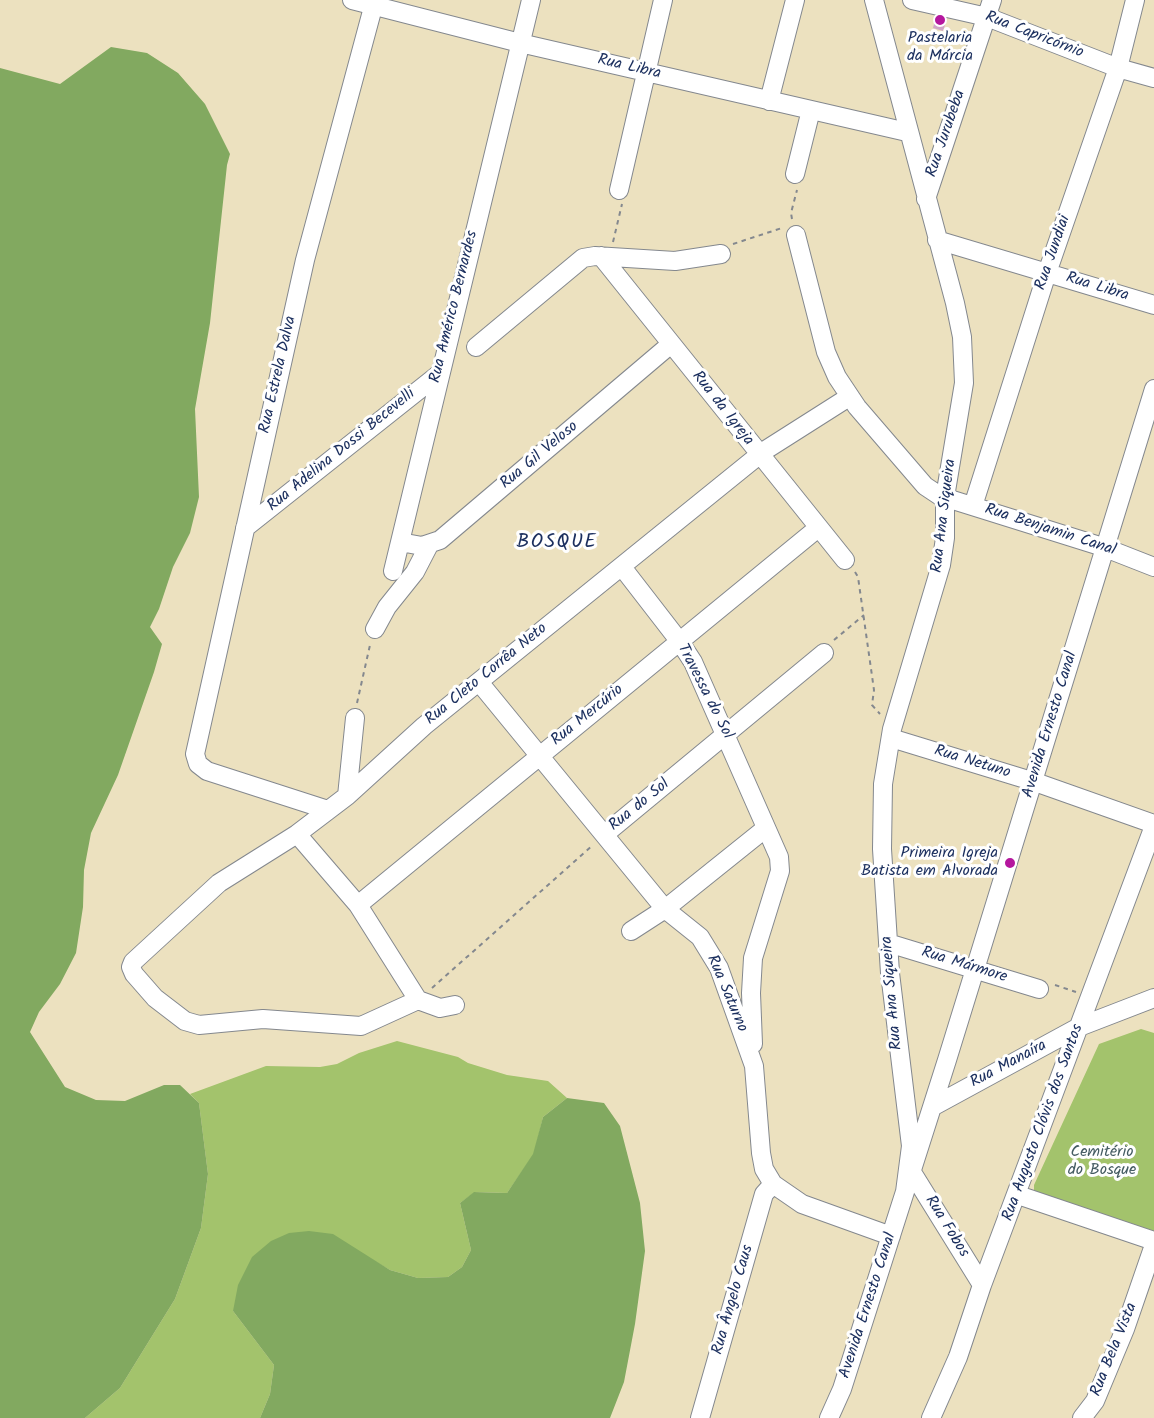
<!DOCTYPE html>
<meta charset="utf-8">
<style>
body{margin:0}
canvas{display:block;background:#ece1bf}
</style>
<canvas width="1154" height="1418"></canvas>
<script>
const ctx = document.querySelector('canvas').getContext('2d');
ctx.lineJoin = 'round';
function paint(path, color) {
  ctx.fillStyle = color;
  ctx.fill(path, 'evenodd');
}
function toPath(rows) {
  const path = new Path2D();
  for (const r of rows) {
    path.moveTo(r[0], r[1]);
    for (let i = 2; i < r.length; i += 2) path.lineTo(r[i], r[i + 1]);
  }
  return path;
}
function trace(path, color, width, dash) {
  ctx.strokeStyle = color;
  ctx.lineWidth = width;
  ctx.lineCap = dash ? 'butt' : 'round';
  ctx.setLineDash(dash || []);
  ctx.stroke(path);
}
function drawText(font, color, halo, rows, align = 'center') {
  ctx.font = font + ' Kalam,sans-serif';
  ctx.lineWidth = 6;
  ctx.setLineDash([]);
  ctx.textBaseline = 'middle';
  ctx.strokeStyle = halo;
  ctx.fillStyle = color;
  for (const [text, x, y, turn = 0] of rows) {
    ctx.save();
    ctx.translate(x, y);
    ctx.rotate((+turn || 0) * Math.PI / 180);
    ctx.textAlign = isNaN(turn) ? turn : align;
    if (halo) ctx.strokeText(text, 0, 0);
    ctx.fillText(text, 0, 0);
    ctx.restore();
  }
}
paint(toPath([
 [1141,1029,1154,1033,1154,1234,1034,1191,1034,1185,1099,1044],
 [397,1041,458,1057,468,1063,507,1075,548,1081,567,1098,543,1117,534,1154,507,1193,475,1192,460,1203,471,1250,462,1267,448,1277,418,1278,390,1270,369,1258,233,1311,274,1365,270,1394,260,1418,85,1418,120,1388,175,1299,201,1228,208,1174,199,1103,190,1094,266,1066,320,1067,337,1064,359,1053]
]), '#a3c36c');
paint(toPath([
 [111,47,147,53,178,73,205,104,230,154,227,165,210,323,195,409,199,497,190,533,173,567,159,609,150,627,162,644,154,672,118,775,91,833,84,870,83,907,76,953,60,984,39,1012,30,1032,65,1087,96,1100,125,1101,164,1085,180,1085,199,1103,208,1174,201,1228,175,1299,120,1388,85,1418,0,1418,0,68,60,84],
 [567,1098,604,1103,620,1126,640,1203,645,1251,635,1324,624,1382,610,1418,260,1418,270,1394,274,1365,233,1311,238,1285,252,1257,271,1241,289,1233,309,1231,333,1234,390,1270,418,1278,448,1277,462,1267,471,1250,460,1203,474,1192,507,1193,533,1154,543,1117]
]), '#82a960');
paint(toPath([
 [936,17,947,19,943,31,933,28]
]), '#d1a5c7');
const minor = toPath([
 [352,0,520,43,907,132],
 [874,0,955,303,962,337,964,383,945,497,945,538,941,565,892,729,883,784,882,849,890,973,911,1146,905,1192],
 [912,0,987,17,1118,68,1154,78],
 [769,101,795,0],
 [795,174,811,110],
 [619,190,663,0],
 [926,199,992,0],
 [796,235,826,352,837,377,857,407,925,486,940,496,1103,547,1154,567],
 [937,240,1154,305],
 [601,256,845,560],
 [476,347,583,258,595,256,675,261,721,254],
 [973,506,1047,273,1118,68,1135,0],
 [245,528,439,374],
 [400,542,422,546,440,540,671,344],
 [622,567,680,642,693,662,779,857,780,871,753,958,751,993,753,1044],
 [393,571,531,0],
 [375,629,387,607,415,572,429,545],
 [479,682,665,909,700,937,719,968,754,1066,761,1153,764,1169,773,1184,802,1204,891,1236],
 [891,738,1035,782,1154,824],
 [347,796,355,718],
 [328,810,207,771,198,764,195,754,305,260,375,0],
 [297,834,358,905,418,1000],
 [605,834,824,653],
 [358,905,818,528],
 [631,931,665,909,766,828],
 [888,943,1039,989],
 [418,1000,361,1026,263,1019,199,1025,185,1021,155,998,134,974,131,967,133,962,219,883,297,834,347,796,424,726,764,451,849,397],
 [418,1000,440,1008,455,1005],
 [932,1107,1079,1027,1154,998],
 [910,1169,982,1285],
 [1018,1195,1154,1241],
 [700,1418,764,1194,773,1184],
 [829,1418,842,1389,947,1060,1154,389],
 [931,1418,958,1357,982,1285,1154,826],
 [1082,1418,1095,1401,1125,1329,1154,1245]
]);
trace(minor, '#84888e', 20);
trace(toPath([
 [792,219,791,213,797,190],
 [613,242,622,204],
 [733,244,782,228],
 [855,572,858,577,874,690,872,705,880,714],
 [834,640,864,615],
 [357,703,370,645],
 [1055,985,1076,992],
 [432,988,593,845]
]), '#84888e', 2, [4.5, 4.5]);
trace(minor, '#fff', 18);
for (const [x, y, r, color] of [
 [940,20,6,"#b5179e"],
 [1010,863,6,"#b5179e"]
]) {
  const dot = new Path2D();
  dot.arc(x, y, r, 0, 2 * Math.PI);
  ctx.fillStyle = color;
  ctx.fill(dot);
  trace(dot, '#fff', 2);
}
drawText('16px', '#1b2f5e', '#fff', [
 ["Rua Capricórnio",1034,36,21],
 ["Rua Libra",629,68,13],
 ["Rua Jurubeba",947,134,-71],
 ["Rua Jundiai",1054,253,-71],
 ["Rua Libra",1097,288,17],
 ["Rua Américo Bernardes",455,307,-76],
 ["Rua Estrela Dalva",279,375,-77],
 ["Rua da Igreja",722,409,52],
 ["Rua Adelina Dossi Becevelli",342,451,-39],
 ["Rua Gil Veloso",540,456,-40],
 ["Rua Ana Siqueira",945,516,-83],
 ["Rua Benjamin Canal",1050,531,18],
 ["Rua Cleto Corrêa Neto",487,675,-39],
 ["Travessa do Sol",704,692,63],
 ["Rua Mercúrio",588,716,-39],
 ["Avenida Ernesto Canal",1051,725,-73],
 ["Rua Netuno",972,763,17],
 ["Rua do Sol",640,806,-39],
 ["Rua Mármore",964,966,17],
 ["Rua Ana Siqueira",893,993,-95],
 ["Rua Saturno",726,994,67],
 ["Rua Manaíra",1009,1065,-28],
 ["Rua Augusto Clóvis dos Santos",1044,1123,-70],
 ["Rua Fobos",946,1227,58],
 ["Rua Ângelo Caus",734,1300,-74],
 ["Avenida Ernesto Canal",869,1306,-72],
 ["Rua Bela Vista",1115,1350,-68]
]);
drawText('16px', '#1b2f5e', '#fff', [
 ["Pastelaria",940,39],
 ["da Márcia",940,57],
 ["Primeira Igreja",998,854,"right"],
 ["Batista em Alvorada",998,872,"right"]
]);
drawText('16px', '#445b62', '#fff', [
 ["Cemitério",1102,1153],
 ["do Bosque",1102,1171]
]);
ctx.letterSpacing = '1.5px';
drawText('20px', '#1b2f5e', '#fff', [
 ["BOSQUE",557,544]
]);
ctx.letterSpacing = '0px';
</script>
